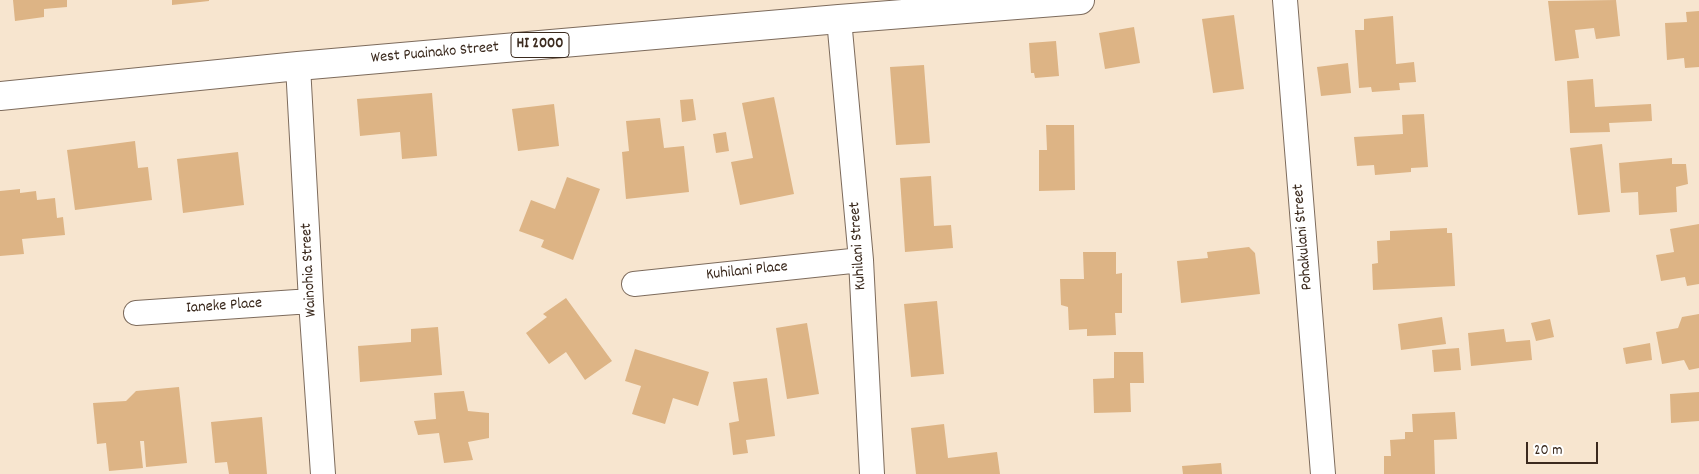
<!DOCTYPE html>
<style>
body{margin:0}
#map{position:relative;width:1699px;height:474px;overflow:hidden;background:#f7e5cf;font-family:Dekko,sans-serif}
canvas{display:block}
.scale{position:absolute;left:1526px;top:442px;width:72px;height:22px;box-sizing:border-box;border:2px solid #3b2a1e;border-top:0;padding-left:6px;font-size:15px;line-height:18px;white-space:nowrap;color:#3b2a1e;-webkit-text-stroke:4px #fff;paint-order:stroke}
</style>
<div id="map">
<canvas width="1699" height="474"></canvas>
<div class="scale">20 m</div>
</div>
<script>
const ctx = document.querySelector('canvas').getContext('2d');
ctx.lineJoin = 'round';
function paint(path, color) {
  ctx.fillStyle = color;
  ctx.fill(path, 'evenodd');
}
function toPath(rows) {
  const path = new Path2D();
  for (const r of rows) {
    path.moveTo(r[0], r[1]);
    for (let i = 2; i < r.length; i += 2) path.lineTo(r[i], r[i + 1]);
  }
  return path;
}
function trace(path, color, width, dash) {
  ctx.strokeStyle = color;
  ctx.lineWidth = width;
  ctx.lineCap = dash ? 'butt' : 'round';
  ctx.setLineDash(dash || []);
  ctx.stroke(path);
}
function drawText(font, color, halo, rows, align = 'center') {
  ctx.font = font + ' Dekko,sans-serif';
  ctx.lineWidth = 4;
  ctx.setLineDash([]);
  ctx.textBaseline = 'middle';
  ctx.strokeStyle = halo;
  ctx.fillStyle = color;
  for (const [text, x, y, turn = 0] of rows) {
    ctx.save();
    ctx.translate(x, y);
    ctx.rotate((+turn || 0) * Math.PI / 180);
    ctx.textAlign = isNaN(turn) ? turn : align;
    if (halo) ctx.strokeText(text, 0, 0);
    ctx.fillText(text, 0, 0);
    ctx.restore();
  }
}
paint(toPath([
 [13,0,67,0,67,7,44,9,44,17,15,21],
 [172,0,209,0,209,1,172,5],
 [1616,0,1620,36,1596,39,1594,28,1575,30,1579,58,1555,61,1548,1],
 [1699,11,1699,67,1685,68,1684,58,1667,60,1665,23,1687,22,1686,12],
 [1234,15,1244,89,1213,93,1202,19],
 [1393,16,1396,64,1414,62,1416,82,1399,83,1400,90,1372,92,1371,87,1359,88,1355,30,1364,30,1364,19],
 [1134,27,1140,63,1105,69,1099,33],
 [1056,41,1059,76,1035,78,1034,73,1031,73,1029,43],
 [1348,63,1351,93,1321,96,1317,67],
 [924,65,930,143,896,145,890,67],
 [1593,79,1595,107,1651,104,1652,121,1609,123,1610,132,1570,133,1567,81],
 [432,93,437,156,402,159,400,132,360,136,357,99],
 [774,97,794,194,740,205,731,162,753,158,742,103],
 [693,99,696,120,682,122,680,100],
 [554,104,559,146,518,151,512,109],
 [1424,114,1428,167,1411,168,1411,172,1375,175,1374,165,1357,166,1354,137,1403,134,1402,115],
 [660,118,664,148,684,146,689,192,626,199,622,152,629,151,626,121],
 [1046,125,1074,125,1075,190,1039,191,1039,150,1047,150],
 [726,132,729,151,716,153,713,134],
 [135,141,138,168,148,167,152,200,75,210,67,150],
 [1602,144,1610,212,1578,215,1570,148],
 [238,152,244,205,183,213,177,159],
 [1672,158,1672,164,1686,164,1688,184,1676,187,1677,212,1639,215,1638,192,1621,193,1619,163],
 [931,176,934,226,951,225,953,248,905,252,900,178],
 [567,177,600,189,573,260,541,247,544,240,519,231,531,200,555,209],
 [20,189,20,193,36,191,37,200,55,198,57,218,63,217,65,235,22,239,24,254,0,256,0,191],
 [1699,224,1699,284,1687,286,1685,277,1661,281,1656,255,1674,252,1670,229],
 [1447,228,1447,233,1452,233,1455,286,1373,290,1372,264,1378,263,1377,241,1390,240,1390,231],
 [1249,247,1255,253,1260,294,1181,303,1177,261,1208,258,1207,252],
 [1083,252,1116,252,1116,274,1122,273,1122,313,1115,313,1116,335,1087,336,1087,329,1069,330,1068,307,1061,305,1060,279,1084,279],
 [566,298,612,361,585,380,566,352,549,364,526,333,547,317,543,314],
 [937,301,944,374,911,377,904,304],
 [1699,314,1699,368,1689,370,1684,360,1662,364,1656,332,1678,328,1682,317],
 [1442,317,1446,344,1401,350,1398,324],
 [1550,319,1554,337,1536,341,1531,323],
 [807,323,819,394,787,399,776,328],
 [438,327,442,375,360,382,358,346,411,342,411,329],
 [1504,329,1506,342,1530,340,1532,360,1471,366,1468,333],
 [1650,343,1652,360,1626,364,1623,348],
 [1459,348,1461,370,1434,372,1432,350],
 [635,349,709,372,698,406,673,398,665,424,632,414,641,386,625,381],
 [1114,352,1143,352,1144,383,1130,383,1131,412,1094,413,1093,379,1114,378],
 [767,378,775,436,746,440,748,453,733,455,729,423,739,421,733,382],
 [179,387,187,463,146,467,144,441,140,441,143,468,109,471,106,443,97,444,93,403,126,401,136,391],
 [464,391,468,411,489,413,489,438,468,442,473,460,444,463,439,433,418,435,414,421,436,419,434,393],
 [1699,392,1699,421,1671,423,1670,394],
 [1455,412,1457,439,1434,440,1435,474,1384,474,1384,456,1391,456,1390,440,1405,439,1405,432,1413,432,1412,414],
 [262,417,267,474,229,474,227,462,215,463,211,422],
 [944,424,948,458,997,452,1000,474,916,474,911,428],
 [1221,463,1222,474,1183,474,1182,466]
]), '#ddb485');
const minor = toPath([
 [1285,0,1323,474],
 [839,19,861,260,872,474],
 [298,66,311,301,323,474],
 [634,284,861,260],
 [136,313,311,301]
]);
const trunk = toPath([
 [0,96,298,66,839,19,1080,0]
]);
trace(minor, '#7d6b5c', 26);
trace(trunk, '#7d6b5c', 30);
trace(minor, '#fff', 24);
trace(trunk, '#fff', 28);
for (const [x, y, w] of [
 [540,45,58]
]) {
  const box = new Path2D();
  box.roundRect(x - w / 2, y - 12.5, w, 25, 4);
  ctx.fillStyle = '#fff';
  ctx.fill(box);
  trace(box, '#3b2a1e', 1);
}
drawText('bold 15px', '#3b2a1e', null, [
 ["HI 2000",540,45]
]);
drawText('16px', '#3b2a1e', '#fff', [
 ["West Puainako Street",435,54,-5],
 ["Pohakulani Street",1304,237,-95],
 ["Kuhilani Street",859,246,-94],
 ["Wainohia Street",310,270,-93],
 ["Kuhilani Place",747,272,-6],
 ["Ianeke Place",224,307,-4]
]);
</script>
